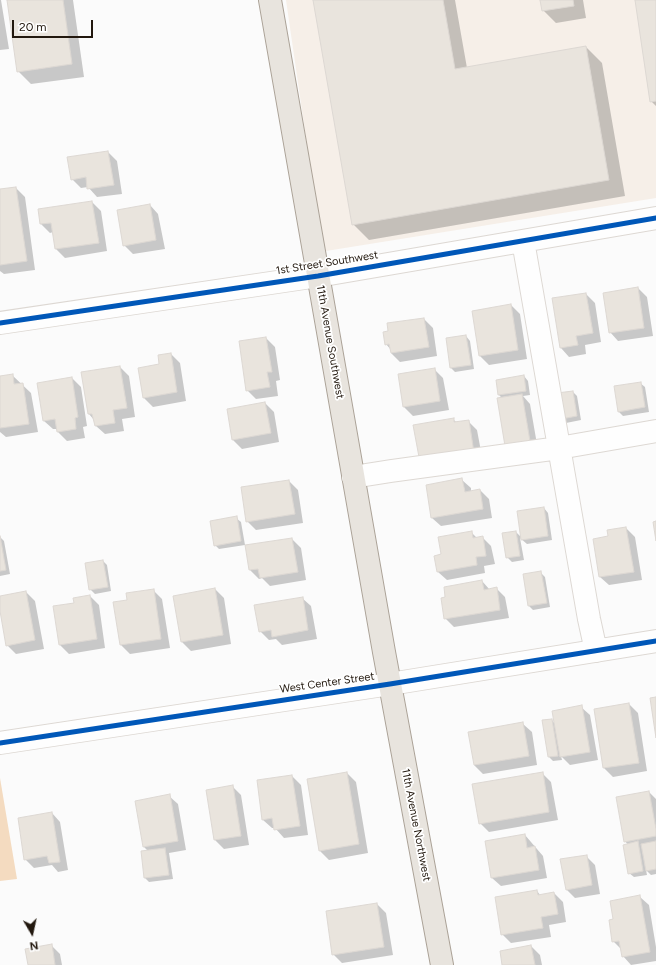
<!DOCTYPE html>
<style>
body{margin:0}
#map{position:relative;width:656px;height:965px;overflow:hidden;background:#fbfbfb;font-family:Figtree,sans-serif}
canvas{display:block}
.north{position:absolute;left:12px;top:913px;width:40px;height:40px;-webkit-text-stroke:3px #fff;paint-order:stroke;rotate:171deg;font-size:11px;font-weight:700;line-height:16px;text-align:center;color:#22180e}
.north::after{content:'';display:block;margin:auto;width:14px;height:18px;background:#22180e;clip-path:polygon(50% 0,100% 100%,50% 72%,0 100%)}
.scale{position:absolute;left:12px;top:20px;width:81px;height:18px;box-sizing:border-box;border:2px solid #22180e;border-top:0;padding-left:5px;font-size:12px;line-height:14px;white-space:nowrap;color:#22180e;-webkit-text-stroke:3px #fff;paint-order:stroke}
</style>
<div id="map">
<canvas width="656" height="965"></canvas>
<div class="north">N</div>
<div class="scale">20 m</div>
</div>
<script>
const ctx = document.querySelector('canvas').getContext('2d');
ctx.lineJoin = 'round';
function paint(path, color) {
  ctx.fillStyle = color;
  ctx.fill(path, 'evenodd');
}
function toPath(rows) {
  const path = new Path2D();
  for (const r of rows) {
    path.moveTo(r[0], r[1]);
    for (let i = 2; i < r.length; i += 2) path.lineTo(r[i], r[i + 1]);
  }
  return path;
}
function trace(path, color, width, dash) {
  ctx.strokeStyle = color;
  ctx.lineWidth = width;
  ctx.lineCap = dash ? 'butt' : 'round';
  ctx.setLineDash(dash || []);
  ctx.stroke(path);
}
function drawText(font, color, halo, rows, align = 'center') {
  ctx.font = font + ' Figtree,sans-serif';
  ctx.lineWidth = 3.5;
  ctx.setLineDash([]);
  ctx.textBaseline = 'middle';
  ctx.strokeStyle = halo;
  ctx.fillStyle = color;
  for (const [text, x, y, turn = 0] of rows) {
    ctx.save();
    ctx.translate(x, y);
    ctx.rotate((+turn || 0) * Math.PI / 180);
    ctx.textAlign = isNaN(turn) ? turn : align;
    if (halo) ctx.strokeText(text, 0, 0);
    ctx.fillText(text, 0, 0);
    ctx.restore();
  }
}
paint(toPath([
 [286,0,656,0,656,198,326,251,318,221]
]), '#f6efe8');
paint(toPath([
 [0,778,17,879,0,881]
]), '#f4dbc0');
paint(toPath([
 [0,0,1,0,9,49,0,50],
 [8,0,73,0,84,77,31,84,18,71],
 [314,0,455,0,467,68,586,47,602,63,625,196,369,240,353,224],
 [541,0,583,0,586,18,556,23,543,10],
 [636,0,656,0,656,106,651,101],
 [108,152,117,161,122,194,97,197,88,187,81,188,72,179],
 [16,188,25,197,35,270,4,274,0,271,0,190],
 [92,202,101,211,107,251,65,258,56,249,53,232,50,233,41,224,39,210],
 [150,205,158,214,165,249,133,254,124,245],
 [638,288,647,297,653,336,618,341,610,332],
 [586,294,595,303,601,342,585,345,586,354,569,357,561,348],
 [511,305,520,314,527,359,489,365,480,356,473,311],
 [424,319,433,328,437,356,400,362,391,353,391,350,386,344],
 [466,336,470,341,474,369,455,372,451,368,447,339],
 [266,338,275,347,280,380,276,381,278,396,256,399,247,390],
 [171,354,180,363,186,401,153,407,144,398,161,365],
 [120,367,129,376,135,417,122,419,124,431,105,434,96,426,94,420,89,414],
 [434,369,443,378,449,410,413,416,404,407,399,375],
 [12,375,31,393,38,432,6,437,0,432,0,377],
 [524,376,528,381,530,395,523,396,530,404,538,450,515,454,502,398,499,395,497,381],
 [72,378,81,387,87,426,83,427,85,438,67,441,58,432,58,429,53,429,44,421],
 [640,383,645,387,649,412,623,416,619,412],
 [573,392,577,396,581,420,566,423,562,419],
 [265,403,274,412,279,442,242,449,233,440,228,410],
 [453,419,457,423,468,421,477,430,483,462,462,460],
 [462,480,471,488,471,492,480,490,489,499,492,518,441,526,432,518],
 [289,481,298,490,303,523,256,530,247,521],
 [544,508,548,513,552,540,527,544,520,538,524,560,512,562,507,557,516,532,522,538],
 [236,518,241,522,245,545,219,549,215,545],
 [626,528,635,537,642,580,609,585,600,577,609,537],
 [471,532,477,538,483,538,491,546,495,564,484,566,485,573,447,580,438,572,442,555],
 [0,537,4,541,10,574,0,576],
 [292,539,301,548,306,580,270,586,262,578,259,579,250,570],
 [103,561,107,565,111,591,95,594,90,589],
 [540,572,545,577,550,607,533,610,529,606],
 [482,581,490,590,496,588,505,597,509,618,454,627,445,618],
 [215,589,224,598,231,644,191,651,182,642],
 [153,590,162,599,170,648,130,654,121,645,128,601],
 [26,592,35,601,44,649,16,654,7,645,0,605,0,597],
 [90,596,99,605,105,648,69,654,60,645,75,603],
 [302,598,311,606,317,639,282,645,276,639,269,640,260,631],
 [629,704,638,713,647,771,613,777,604,768],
 [581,707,590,715,598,760,570,765,561,756,562,760,553,761,549,757,543,721,552,720,555,724],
 [523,724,532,732,537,765,483,774,474,765],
 [347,773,356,782,368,853,329,860,320,851],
 [542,773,551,782,558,820,489,832,480,823],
 [292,776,301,785,308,835,284,838,275,828,272,828,263,820],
 [232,786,241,795,249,845,224,849,215,840,207,791],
 [649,792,656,799,656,874,651,875,646,870,647,875,634,877,629,873,628,845,625,841],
 [169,796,178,804,186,850,169,853,173,879,149,882,145,878,148,851,144,847],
 [52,813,60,822,68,870,58,872,52,865,34,868,25,859],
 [525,835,543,856,547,878,501,886,492,878],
 [586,856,595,865,600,894,575,898,566,889],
 [537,891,541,896,554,893,563,902,566,922,549,925,551,937,511,943,502,934],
 [640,897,649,905,656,947,656,961,631,965,623,956,621,949,613,941,615,920],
 [377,904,386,913,393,955,342,963,333,954],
 [51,945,60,954,62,965,29,965],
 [531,946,540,955,542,965,503,965]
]), '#0003');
const building = toPath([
 [7,0,63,0,72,64,17,72,7,0],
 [313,0,443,0,455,69,586,46,609,180,352,225,313,0],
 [540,0,573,0,574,6,542,11,540,0],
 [635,0,656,0,656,101,650,102,635,0],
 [108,151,114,185,87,189,86,177,71,180,67,157,108,151],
 [16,187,27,261,0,265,0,189,16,187],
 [92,201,99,243,55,249,51,223,40,224,38,209,92,201],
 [150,204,156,240,123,246,117,210,150,204],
 [638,287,644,328,609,333,603,293,638,287],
 [586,293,593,333,576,336,578,345,560,348,552,298,586,293],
 [511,304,518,350,479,356,472,311,511,304],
 [424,318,429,347,391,353,389,344,385,345,383,332,388,331,387,323,424,318],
 [466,335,471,365,450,368,446,338,466,335],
 [266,337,272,372,267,372,270,387,246,391,239,341,266,337],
 [171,353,177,392,143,398,138,368,159,364,158,355,171,353],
 [120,366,127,408,113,410,115,423,95,426,92,414,88,414,81,372,120,366],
 [435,368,440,401,403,407,398,374,435,368],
 [13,374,14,384,23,383,29,424,0,428,0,376,13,374],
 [524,375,526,391,498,395,496,380,524,375],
 [72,377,78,417,75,418,76,429,57,432,55,419,43,421,37,383,72,377],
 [641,382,645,407,618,412,614,386,641,382],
 [573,391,577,416,561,419,557,393,573,391],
 [522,394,530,441,505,446,497,398,522,394],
 [265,402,271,433,232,440,227,409,265,402],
 [454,418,454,422,469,420,474,453,419,457,413,425,454,418],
 [462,478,465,492,480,489,483,509,431,518,426,485,462,478],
 [289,480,295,514,246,522,241,487,289,480],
 [544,507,548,536,521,540,517,511,544,507],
 [237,516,241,541,214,546,210,521,237,516],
 [656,521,656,541,653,522,656,521],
 [626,527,634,572,599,577,593,539,608,536,607,530,626,527],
 [472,531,473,538,483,536,486,556,476,557,477,565,437,572,434,556,441,554,438,537,472,531],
 [516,531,520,556,506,558,502,533,516,531],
 [0,536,6,570,0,571,0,536],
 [292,538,298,572,260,578,258,569,249,570,245,545,292,538],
 [103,560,108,587,89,590,85,563,103,560],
 [541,571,547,603,528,606,523,574,541,571],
 [482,580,484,590,497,587,500,610,444,619,441,598,445,597,444,587,482,580],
 [215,588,223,635,181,642,173,596,215,588],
 [154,589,161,639,120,645,113,602,127,600,126,593,154,589],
 [26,591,35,640,6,646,0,611,0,596,26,591],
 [90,595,97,639,59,645,53,606,74,603,73,598,90,595],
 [303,597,308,630,272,637,271,630,259,632,254,605,303,597],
 [656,697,656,738,650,698,656,697],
 [629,703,639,763,603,768,594,709,629,703],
 [582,705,590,752,560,757,552,711,582,705],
 [552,719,558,756,548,757,542,720,552,719],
 [523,722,529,756,474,765,468,732,523,722],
 [347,772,359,844,319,851,307,779,347,772],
 [543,772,549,812,479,824,472,784,543,772],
 [292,775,300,826,274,830,272,818,262,820,257,780,292,775],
 [233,785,241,836,214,840,206,790,233,785],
 [649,791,656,829,656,836,624,842,616,797,649,791],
 [170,794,178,841,143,847,135,801,170,794],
 [52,812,60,862,49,863,47,856,24,860,18,818,52,812],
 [525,834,527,848,535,846,539,870,491,878,485,841,525,834],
 [638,841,643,871,628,874,623,845,638,841],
 [656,841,656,869,646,871,641,844,656,841],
 [165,848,169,875,144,878,141,851,165,848],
 [587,855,592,885,566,890,560,859,587,855],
 [537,890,538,895,554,892,558,914,541,917,543,928,501,935,495,897,537,890],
 [640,895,650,952,622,957,619,941,612,942,609,920,613,919,610,901,640,895],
 [377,903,384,947,332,955,326,911,377,903],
 [52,944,55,965,28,965,25,949,52,944],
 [531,945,535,965,502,965,500,951,531,945]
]);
paint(building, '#e9e4dd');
trace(building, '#ddd8d3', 1);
const minor = toPath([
 [523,241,589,619,596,651],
 [0,323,318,276,656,218],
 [353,477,391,471,559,448,656,431],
 [0,743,390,684,656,641]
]);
const major = toPath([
 [270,0,384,652,442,965]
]);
trace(minor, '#ddd8d3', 24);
trace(major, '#aba297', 24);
trace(minor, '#fefefe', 22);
trace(major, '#e8e4de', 22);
trace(toPath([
 [0,323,318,276,656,218],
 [0,743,390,684,656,641]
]), '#0057b8', 5);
drawText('11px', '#22180e', '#fff', [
 ["1st Street Southwest",327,263,-9],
 ["11th Avenue Southwest",330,342,80],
 ["West Center Street",327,683,-8],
 ["11th Avenue Northwest",416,825,79]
]);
</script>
